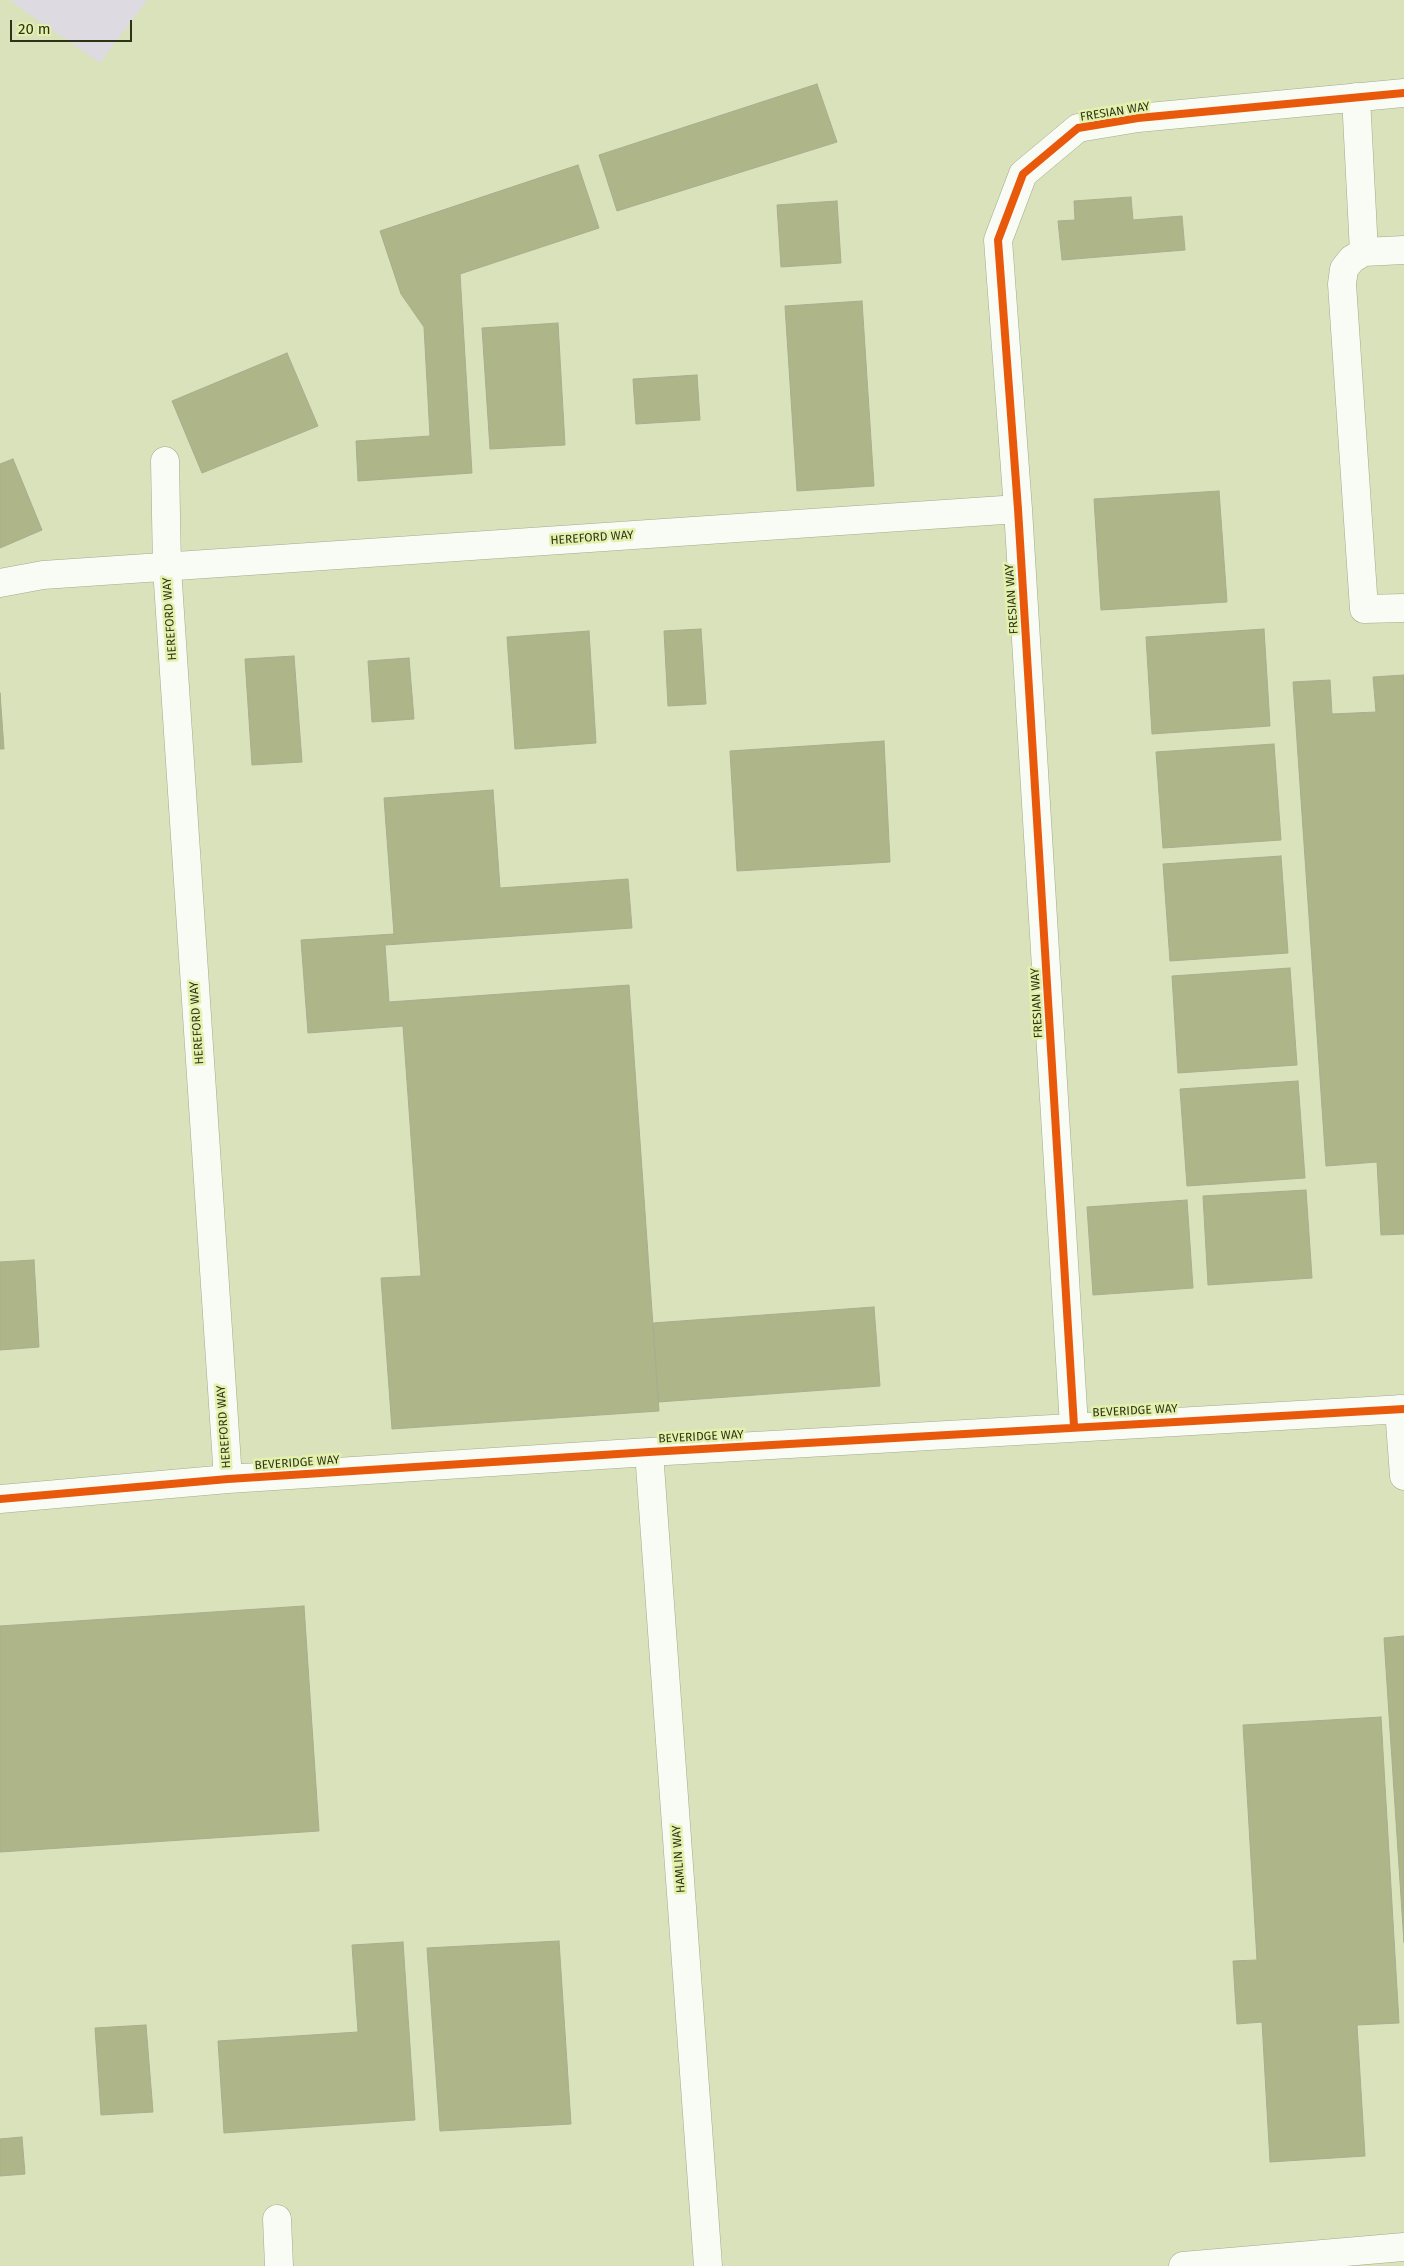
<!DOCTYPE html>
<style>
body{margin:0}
#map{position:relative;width:1404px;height:2266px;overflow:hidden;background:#dae2bc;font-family:"Fira Sans",sans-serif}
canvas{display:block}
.scale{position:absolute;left:10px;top:20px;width:122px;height:22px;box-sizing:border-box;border:2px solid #2e3318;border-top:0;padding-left:6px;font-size:15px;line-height:18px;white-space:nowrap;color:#2e3318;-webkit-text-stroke:4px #e3f1ad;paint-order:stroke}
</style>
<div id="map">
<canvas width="1404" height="2266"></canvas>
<div class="scale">20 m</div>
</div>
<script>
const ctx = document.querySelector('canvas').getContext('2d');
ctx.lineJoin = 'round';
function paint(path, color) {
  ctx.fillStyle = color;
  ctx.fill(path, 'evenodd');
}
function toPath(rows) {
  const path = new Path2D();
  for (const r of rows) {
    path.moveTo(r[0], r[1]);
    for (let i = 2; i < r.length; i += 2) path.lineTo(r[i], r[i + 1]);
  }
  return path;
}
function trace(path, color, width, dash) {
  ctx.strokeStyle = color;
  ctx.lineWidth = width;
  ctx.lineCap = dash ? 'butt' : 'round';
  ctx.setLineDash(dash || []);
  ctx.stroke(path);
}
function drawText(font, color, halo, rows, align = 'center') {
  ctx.font = font + ' "Fira Sans",sans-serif';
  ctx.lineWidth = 5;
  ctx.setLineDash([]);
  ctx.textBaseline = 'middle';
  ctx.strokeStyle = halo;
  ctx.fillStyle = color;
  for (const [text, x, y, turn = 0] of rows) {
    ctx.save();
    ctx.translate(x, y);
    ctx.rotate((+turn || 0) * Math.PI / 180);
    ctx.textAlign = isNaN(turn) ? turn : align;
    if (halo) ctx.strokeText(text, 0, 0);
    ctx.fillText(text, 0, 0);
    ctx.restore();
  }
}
paint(toPath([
 [9,0,147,0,100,63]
]), '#dddae1');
const building = toPath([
 [817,84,837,142,617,211,599,155,817,84],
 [578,165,599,228,460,274,472,473,358,481,356,441,430,436,424,327,401,294,380,231,578,165],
 [1131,197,1133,220,1182,216,1185,250,1062,260,1058,221,1075,220,1074,201,1131,197],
 [837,201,841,263,781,267,777,205,837,201],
 [862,301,874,486,797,491,785,306,862,301],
 [558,323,565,445,490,449,482,328,558,323],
 [287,353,318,426,202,473,172,401,287,353],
 [697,375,700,420,636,424,633,379,697,375],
 [13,459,42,530,0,548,0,464,13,459],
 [1219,491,1227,602,1101,610,1094,499,1219,491],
 [701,629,706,704,668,706,664,631,701,629],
 [1264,629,1270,726,1152,734,1146,637,1264,629],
 [589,631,596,743,515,749,507,637,589,631],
 [294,656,302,762,252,765,245,659,294,656],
 [409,658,414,719,372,722,368,661,409,658],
 [1404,675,1404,1234,1381,1235,1377,1162,1326,1166,1293,682,1330,680,1332,714,1376,712,1373,677,1404,675],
 [0,693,4,749,0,749,0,693],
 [884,741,890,862,737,871,730,751,884,741],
 [1274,744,1281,840,1163,848,1156,752,1274,744],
 [493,790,500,888,628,879,632,928,385,945,389,1002,629,985,659,1411,392,1429,381,1278,421,1276,403,1026,308,1033,301,940,394,934,384,798,493,790],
 [1281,856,1288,953,1170,961,1163,864,1281,856],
 [1290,968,1297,1065,1178,1073,1172,976,1290,968],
 [1298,1081,1305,1178,1187,1186,1180,1089,1298,1081],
 [1306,1190,1312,1278,1208,1285,1203,1196,1306,1190],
 [1187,1200,1193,1288,1093,1295,1087,1207,1187,1200],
 [34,1260,39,1347,0,1350,0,1262,34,1260],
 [874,1307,880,1386,658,1402,653,1323,874,1307],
 [304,1606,319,1831,0,1852,0,1626,304,1606],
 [1404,1636,1404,1943,1384,1638,1404,1636],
 [1381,1717,1399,2023,1357,2025,1365,2156,1270,2162,1262,2022,1237,2024,1233,1961,1257,1960,1243,1725,1381,1717],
 [559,1941,571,2124,440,2131,427,1948,559,1941],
 [403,1942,415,2120,224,2133,218,2041,358,2032,352,1945,403,1942],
 [146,2025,153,2112,101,2115,95,2028,146,2025],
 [22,2137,25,2174,0,2176,0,2139,22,2137]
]);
paint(building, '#aeb589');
trace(building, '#a7ae90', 1);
const minor = toPath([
 [1356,97,1364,252],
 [1404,250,1364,252,1352,259,1344,269,1342,284,1364,609,1404,608],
 [165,461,167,568,228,1479],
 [0,583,43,575,1018,509],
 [1399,1409,1404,1476],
 [1074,1426,1018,509,998,240,1023,174,1078,128,1138,118,1404,93],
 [649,1452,708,2266],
 [0,1499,228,1479,649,1452,1404,1409],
 [277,2219,279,2266],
 [1183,2266,1404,2247]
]);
trace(minor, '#a3a98b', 29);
trace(minor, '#f9fbf5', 28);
trace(toPath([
 [1074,1426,1018,509,998,240,1023,174,1078,128,1138,118,1404,93],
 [0,1499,228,1479,649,1452,1404,1409]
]), '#e8590c', 8);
drawText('12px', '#2e3318', '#e3f1ad', [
 ["FRESIAN WAY",1115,112,-9],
 ["HEREFORD WAY",592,538,-4],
 ["FRESIAN WAY",1012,599,-94],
 ["HEREFORD WAY",170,619,-94],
 ["FRESIAN WAY",1037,1003,-93],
 ["HEREFORD WAY",197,1023,-94],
 ["BEVERIDGE WAY",1135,1411,-3],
 ["HEREFORD WAY",224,1427,-94],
 ["BEVERIDGE WAY",701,1437,-3],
 ["BEVERIDGE WAY",297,1463,-4],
 ["HAMLIN WAY",679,1859,-94]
]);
</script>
